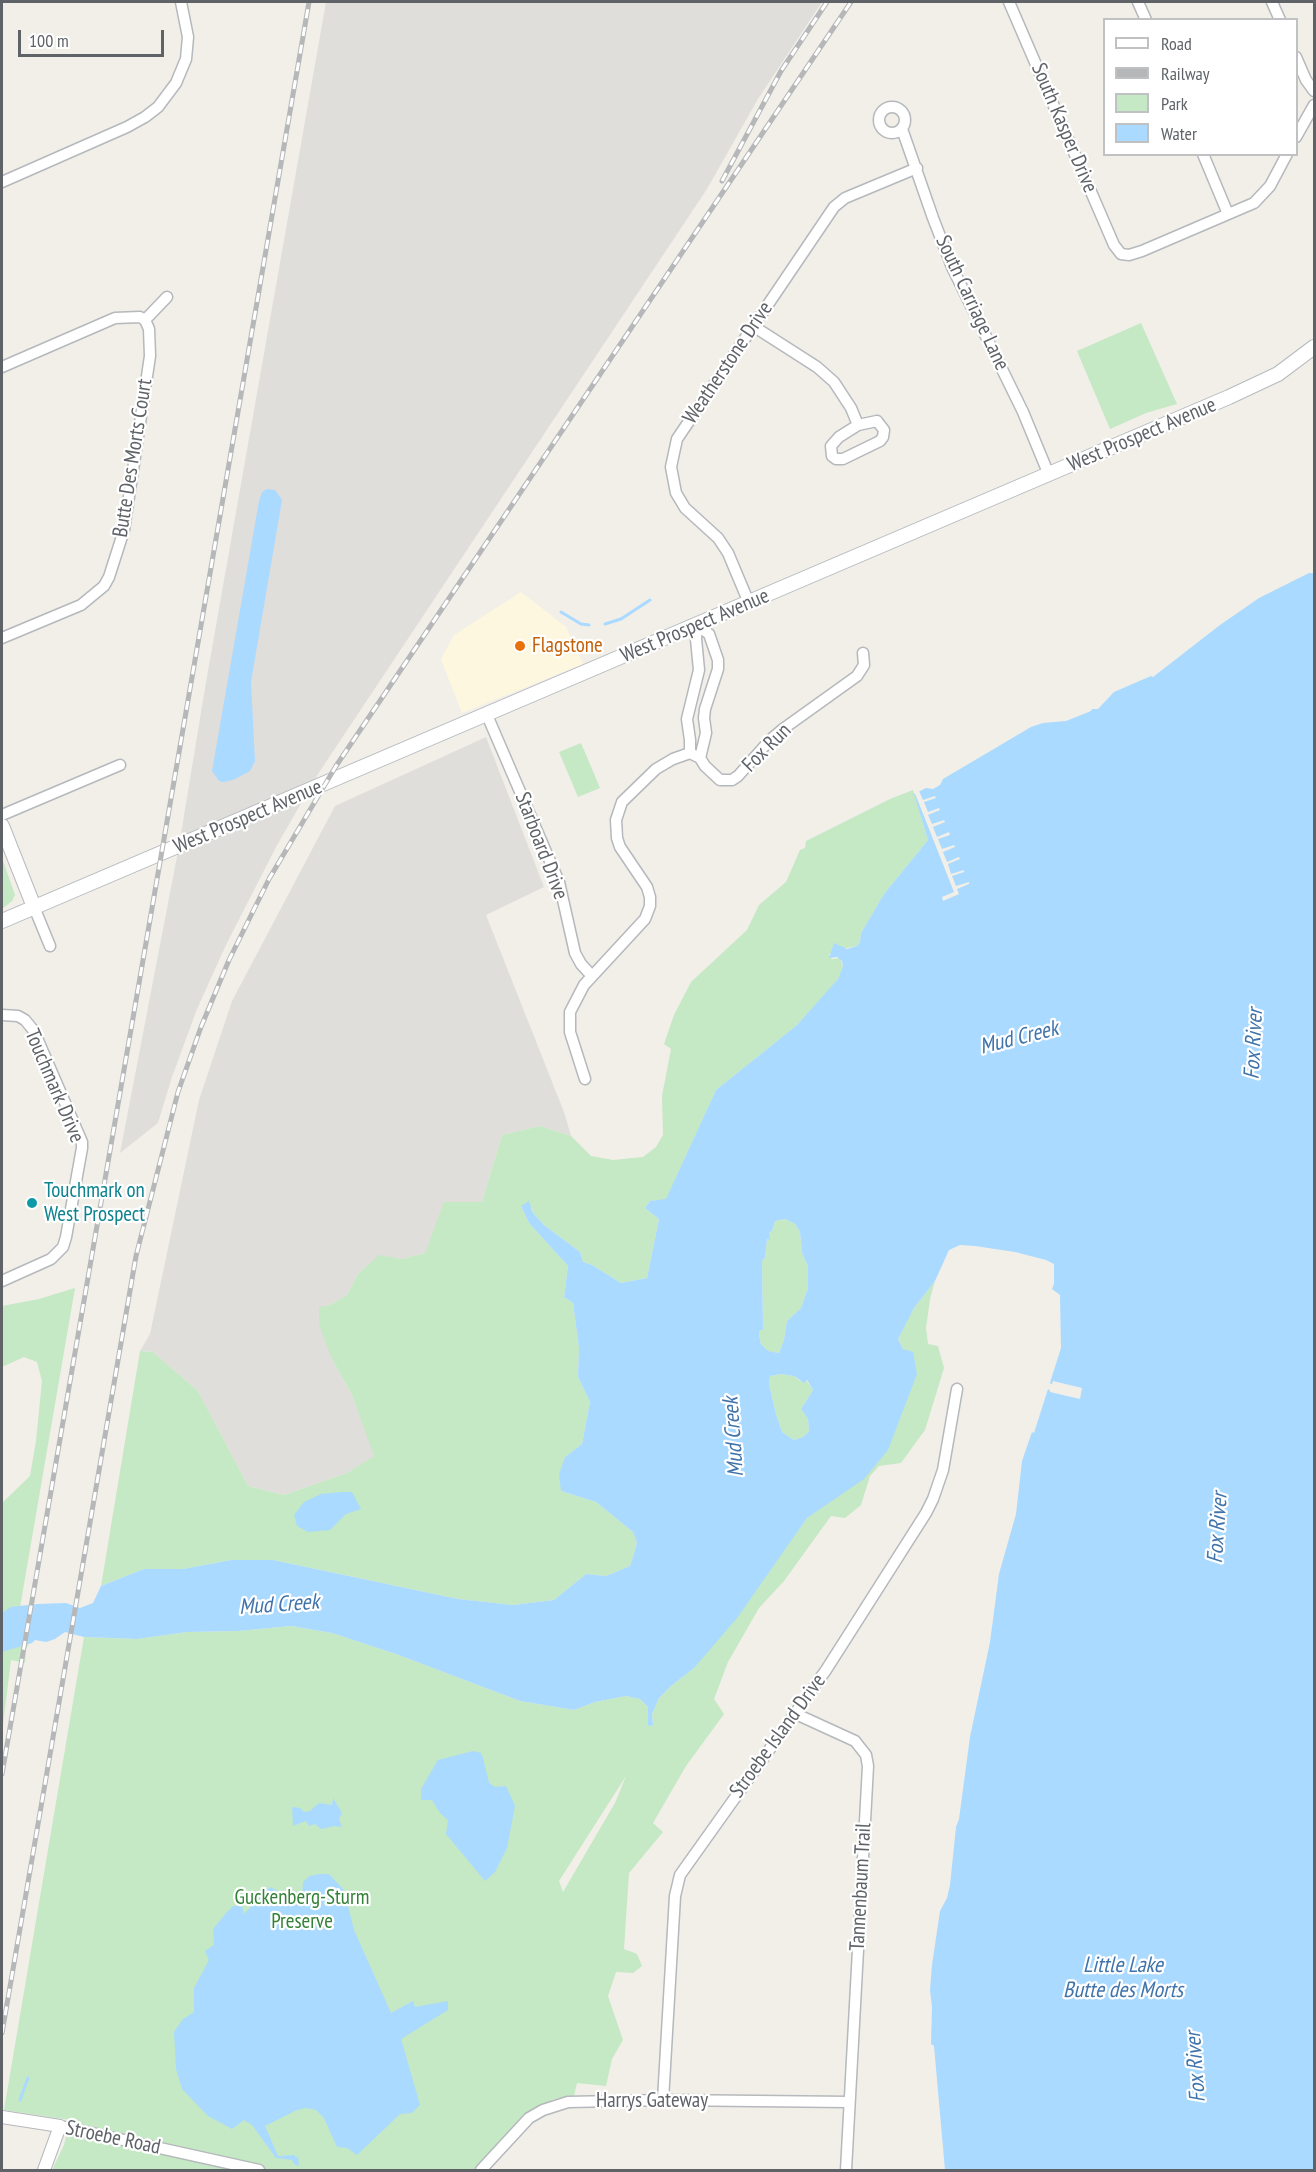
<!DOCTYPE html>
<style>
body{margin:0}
#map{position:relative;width:1316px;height:2172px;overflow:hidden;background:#f1efe8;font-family:"PT Sans Narrow",sans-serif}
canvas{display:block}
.frame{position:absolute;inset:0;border:3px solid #5f6368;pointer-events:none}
.legend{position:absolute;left:1103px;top:18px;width:195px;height:138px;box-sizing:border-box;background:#fff;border:2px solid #bfc1c3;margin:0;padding:8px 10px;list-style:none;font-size:18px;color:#5f6368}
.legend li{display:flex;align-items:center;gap:12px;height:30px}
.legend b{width:30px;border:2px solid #bfc1c3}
.scale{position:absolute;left:18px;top:30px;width:146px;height:27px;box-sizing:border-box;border:3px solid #5f6368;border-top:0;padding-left:8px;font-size:18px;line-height:21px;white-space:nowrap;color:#5f6368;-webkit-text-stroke:4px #fff;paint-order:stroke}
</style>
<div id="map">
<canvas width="1316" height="2172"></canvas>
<div class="frame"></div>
<ul class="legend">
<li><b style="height:8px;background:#fff"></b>Road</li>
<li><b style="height:8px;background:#b6b7b8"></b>Railway</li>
<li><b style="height:16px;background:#c5e8c5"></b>Park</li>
<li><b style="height:16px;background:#aadaff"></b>Water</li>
</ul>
<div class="scale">100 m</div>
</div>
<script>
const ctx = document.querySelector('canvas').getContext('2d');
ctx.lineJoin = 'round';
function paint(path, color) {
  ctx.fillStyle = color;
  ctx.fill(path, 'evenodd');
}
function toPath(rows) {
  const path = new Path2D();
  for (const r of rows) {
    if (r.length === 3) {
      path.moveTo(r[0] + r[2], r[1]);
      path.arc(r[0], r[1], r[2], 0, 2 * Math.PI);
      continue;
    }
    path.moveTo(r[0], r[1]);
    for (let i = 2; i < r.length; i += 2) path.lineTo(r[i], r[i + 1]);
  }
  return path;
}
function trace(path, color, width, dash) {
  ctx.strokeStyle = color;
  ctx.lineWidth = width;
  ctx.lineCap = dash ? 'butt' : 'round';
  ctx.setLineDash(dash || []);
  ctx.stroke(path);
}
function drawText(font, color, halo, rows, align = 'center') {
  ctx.font = font + ' "PT Sans Narrow",sans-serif';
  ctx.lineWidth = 4.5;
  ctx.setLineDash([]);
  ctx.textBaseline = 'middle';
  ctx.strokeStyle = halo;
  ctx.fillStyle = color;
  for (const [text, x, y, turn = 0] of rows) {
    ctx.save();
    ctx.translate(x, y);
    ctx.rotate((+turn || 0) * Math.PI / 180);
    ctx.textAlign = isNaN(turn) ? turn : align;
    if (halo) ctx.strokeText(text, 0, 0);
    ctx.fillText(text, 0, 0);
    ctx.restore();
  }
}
paint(toPath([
 [521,592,566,627,583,664,462,713,441,659,454,635]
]), '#fef7e0');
paint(toPath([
 [326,2,822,2,758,99,707,189,318,774,276,847,226,945,197,1009,172,1077,158,1123,120,1153,179,846,205,688],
 [486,737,544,887,486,915,564,1112,571,1136,540,1126,502,1135,482,1202,434,1230,425,1253,402,1259,379,1256,358,1274,347,1295,330,1305,333,1361,352,1395,375,1456,347,1473,284,1495,248,1486,198,1391,153,1352,140,1351,150,1334,199,1100,232,1001,335,806]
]), '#e0deda');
paint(toPath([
 [1141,323,1177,404,1146,413,1110,429,1077,351],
 [581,743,600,788,578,797,559,752],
 [913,790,928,840,884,894,861,933,860,942,857,946,833,951,829,955,832,959,840,958,843,966,838,979,830,989,797,1025,716,1090,666,1200,650,1201,645,1208,659,1219,647,1278,621,1283,592,1265,583,1262,580,1252,544,1225,533,1213,532,1208,521,1206,529,1223,568,1266,564,1297,573,1303,579,1348,578,1377,590,1402,582,1444,565,1457,561,1491,596,1502,633,1532,637,1543,630,1566,606,1576,586,1574,554,1600,513,1605,458,1599,273,1560,231,1560,183,1569,144,1569,101,1586,140,1351,153,1352,198,1391,248,1486,284,1495,347,1473,374,1456,352,1395,333,1361,319,1325,319,1307,330,1305,347,1295,358,1274,379,1255,402,1259,425,1253,444,1202,482,1202,502,1135,540,1126,571,1136,591,1156,613,1160,643,1157,656,1147,663,1135,662,1096,671,1049,664,1044,674,1015,691,982,747,930,759,905,786,882,800,850,805,848,806,841,890,799],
 [2,858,15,895,12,901,2,909],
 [785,1219,795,1224,800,1232,802,1253,808,1266,808,1288,801,1308,787,1321,784,1340,779,1353,767,1351,761,1344,759,1335,760,1330,763,1329,762,1261,765,1257,767,1239,769,1240,769,1233,772,1231,775,1221],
 [935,1281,930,1299,926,1328,928,1344,938,1346,944,1368,925,1430,901,1463,879,1466,870,1476,861,1505,845,1518,831,1516,784,1581,759,1608,728,1662,714,1699,724,1714,686,1766,653,1823,663,1832,629,1873,624,1949,637,1954,642,1966,633,1973,616,1972,608,1996,623,2040,612,2059,606,2086,577,2083,574,2096,555,2099,533,2109,515,2124,473,2170,52,2170,64,2145,70,2120,4,2110,84,1637,137,1639,187,1632,238,1631,291,1626,332,1633,396,1654,520,1701,574,1710,595,1702,626,1696,640,1699,648,1707,648,1726,653,1724,652,1714,659,1698,671,1686,694,1668,807,1518,834,1498,903,1349,898,1339,903,1328,914,1308],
 [626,1776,615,1803,563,1892,559,1881],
 [75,1288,13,1648,29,1643,26,1649,25,1663,11,1660,2,1733,2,1503,30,1476,36,1441,42,1381,37,1362,24,1357,2,1367,2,1306,39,1299],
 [781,1374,794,1376,800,1381,806,1380,813,1390,801,1409,808,1419,809,1431,803,1437,794,1440,782,1432,776,1414,769,1384,770,1376]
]), '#c5e8c5');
paint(toPath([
 [267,489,275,490,282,500,251,682,255,761,250,771,233,780,223,782,219,781,212,771,259,501,262,492],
 [1309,573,1314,573,1314,2170,945,2170,934,2046,931,2044,932,2007,930,1990,932,1965,940,1911,947,1898,950,1885,956,1827,959,1819,970,1737,990,1642,999,1574,1016,1514,1022,1461,1032,1432,1034,1433,1061,1348,1060,1295,1052,1289,1054,1284,1054,1264,1046,1260,1015,1252,975,1246,960,1245,949,1250,935,1281,914,1308,898,1339,903,1349,913,1352,917,1374,888,1450,864,1479,807,1518,737,1618,694,1668,671,1686,659,1698,652,1714,653,1725,648,1726,648,1707,640,1699,626,1696,595,1702,574,1710,520,1701,396,1654,332,1633,291,1626,238,1631,187,1632,137,1639,84,1637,65,1632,55,1639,46,1642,35,1640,32,1643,2,1652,2,1613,11,1607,37,1604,66,1603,80,1608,93,1603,101,1586,144,1569,183,1569,231,1560,273,1560,458,1599,513,1605,554,1600,586,1574,606,1576,630,1566,637,1543,633,1532,596,1502,561,1491,559,1474,565,1457,582,1444,590,1402,578,1377,579,1348,573,1303,564,1297,568,1266,529,1223,521,1206,529,1201,533,1213,544,1225,580,1252,583,1262,592,1265,621,1283,647,1278,659,1219,645,1208,650,1201,666,1199,716,1090,797,1025,838,979,843,966,842,961,837,957,829,958,834,943,847,949,857,946,860,942,861,933,884,894,928,840,914,794,926,788,933,789,940,785,943,779,1031,727,1043,723,1066,721,1091,711,1092,709,1098,709,1114,692,1151,676,1153,677,1220,625,1259,598],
 [785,1219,795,1224,800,1232,802,1253,808,1266,808,1288,801,1308,787,1321,784,1340,779,1353,768,1351,761,1344,759,1335,760,1330,763,1330,762,1261,765,1257,767,1239,770,1240,769,1233,772,1231,775,1221],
 [781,1374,794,1376,804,1383,807,1380,813,1390,801,1409,808,1419,809,1431,803,1437,794,1440,782,1432,776,1414,769,1384,770,1376],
 [343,1492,352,1492,361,1509,346,1514,330,1530,308,1532,297,1526,294,1515,304,1502,321,1494],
 [473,1751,481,1753,483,1758,489,1783,495,1787,506,1786,515,1806,507,1848,495,1872,485,1881,446,1834,448,1820,440,1813,432,1800,421,1800,421,1789,438,1760],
 [333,1798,342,1813,339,1819,342,1827,335,1826,321,1829,315,1824,309,1826,306,1821,293,1826,292,1807,300,1808,304,1812,310,1811,319,1803,332,1805],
 [320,1874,329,1874,344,1890,354,1930,391,2013,413,2001,415,2007,448,2001,448,2010,401,2039,420,2105,412,2113,400,2114,357,2155,347,2148,337,2147,324,2118,316,2110,306,2108,297,2110,265,2126,278,2156,295,2155,295,2157,298,2157,299,2166,294,2164,292,2160,276,2158,252,2125,244,2120,232,2129,208,2116,182,2089,176,2069,174,2032,183,2019,194,2012,194,1988,209,1960,205,1951,214,1945,213,1929,226,1913,233,1906,242,1906,244,1914,270,1887,288,1896,291,1907,302,1897,303,1882,310,1876]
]), '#aadaff');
paint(toPath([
 [916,790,919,791,923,800,935,796,936,798,924,802,928,812,939,808,940,810,928,815,932,824,944,820,945,822,933,827,937,837,949,832,950,835,938,839,942,849,954,845,955,847,943,852,947,862,959,857,960,859,948,864,951,874,964,870,964,872,952,876,956,886,969,882,969,884,957,889,959,894,943,901,942,897,954,892,914,791],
 [1053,1381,1082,1388,1080,1399,1050,1392,1050,1390,1047,1389,1049,1383,1052,1384]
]), '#f1efe8');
trace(toPath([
 [561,612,581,624,589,625],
 [605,624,621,619,650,600],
 [20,2100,28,2078]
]), '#aadaff', 3);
const minor = toPath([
 [1009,2,1114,245,1121,254,1129,255,1142,251,1254,203,1270,186,1287,154],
 [1138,2,1146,20],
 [1272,2,1280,20],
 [1296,57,1306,80,1314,91],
 [892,120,13],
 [902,129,933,218,952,267,1023,412,1049,475],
 [1296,137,1314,105],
 [1203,154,1228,214],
 [2,182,127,127,145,117,158,107,176,83,186,59,188,37,181,2],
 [145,320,167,297],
 [753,326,817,367,834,382,851,408,858,425],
 [2,367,115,318,140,317,145,320,149,329,150,356,124,530,109,577,104,586,81,605,2,638],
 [877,421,884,430,883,437,880,441,843,459,836,459,832,456,831,446,839,437,858,425,877,421],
 [749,603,728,553,718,538,685,508,676,493,671,467,677,439,834,207,845,198,917,168],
 [697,625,709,634,718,660,718,669,705,709,704,718,706,733,700,758],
 [487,715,559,882,575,953,581,964,592,976],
 [690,753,690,740,687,719,699,670,696,639,697,625],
 [2,815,120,765],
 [34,907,50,946],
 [2,1015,18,1016,25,1020,34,1031,82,1142,82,1148,66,1237,63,1247,51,1259,2,1281],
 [585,1079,570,1032,570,1012,584,985,645,919,650,906,650,897,647,887,620,847,617,838,616,820,622,802,656,769,673,759,690,753,700,758,705,766,720,780,732,780,738,776,770,740,783,729,857,676,864,665,863,653],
 [796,1714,855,1741,866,1755,868,1766,846,2170],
 [663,2100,675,1896,680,1875,826,1670,926,1513,933,1499,943,1470,957,1389],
 [60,2126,259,2170],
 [481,2170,529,2118,543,2110,568,2102,663,2100,849,2102]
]);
const tertiary = toPath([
 [2,2117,60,2126,44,2170]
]);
const secondary = toPath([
 [2,826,34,907],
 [2,921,1229,397,1278,374,1314,347]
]);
trace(minor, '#b5b8bc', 13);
trace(tertiary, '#b5b8bc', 14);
trace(secondary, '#b6babf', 16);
trace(minor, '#fff', 10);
trace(tertiary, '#fff', 12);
trace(secondary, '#fff', 14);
const rail = toPath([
 [722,181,781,71,827,2],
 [2,1774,309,2],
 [2,2033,136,1256,178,1092,201,1027,229,960,269,879,336,766,851,2]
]);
trace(rail, '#b6b7b8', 5);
trace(rail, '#fff', 3, [9]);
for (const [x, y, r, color] of [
 [520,646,6,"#e8710a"],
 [32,1203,6,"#0f9aa8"]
]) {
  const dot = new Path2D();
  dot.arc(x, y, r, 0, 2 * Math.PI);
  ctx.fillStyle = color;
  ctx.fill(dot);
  trace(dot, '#fff', 2);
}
drawText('21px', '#5f6368', '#fff', [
 ["South Kasper Drive",1064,128,67],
 ["South Carriage Lane",972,303,65],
 ["Weatherstone Drive",728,363,-56],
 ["West Prospect Avenue",1142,435,-23],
 ["Butte Des Morts Court",133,458,-81],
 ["West Prospect Avenue",695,626,-23],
 ["Fox Run",767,748,-45],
 ["West Prospect Avenue",248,817,-23],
 ["Starboard Drive",541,846,69],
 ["Touchmark Drive",54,1086,67],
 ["Stroebe Island Drive",778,1736,-54],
 ["Tannenbaum Trail",861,1887,-87],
 ["Harrys Gateway",652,2101],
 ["Stroebe Road",113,2138,12]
]);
drawText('21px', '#c56008', '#fff', [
 ["Flagstone",532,646]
], 'left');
drawText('21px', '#0d838f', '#fff', [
 ["Touchmark on",44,1191],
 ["West Prospect",44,1215]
], 'left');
drawText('21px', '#348238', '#fff', [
 ["Guckenberg-Sturm",302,1898],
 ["Preserve",302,1922]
]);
drawText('italic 22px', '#4174aa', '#fff', [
 ["Mud Creek",1019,1038,-14],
 ["Fox River",1254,1044,-87],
 ["Mud Creek",734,1437,-94],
 ["Fox River",1218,1528,-86],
 ["Mud Creek",279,1605,-4],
 ["Little Lake",1123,1966],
 ["Butte des Morts",1123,1991],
 ["Fox River",1196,2067,-94]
]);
</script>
